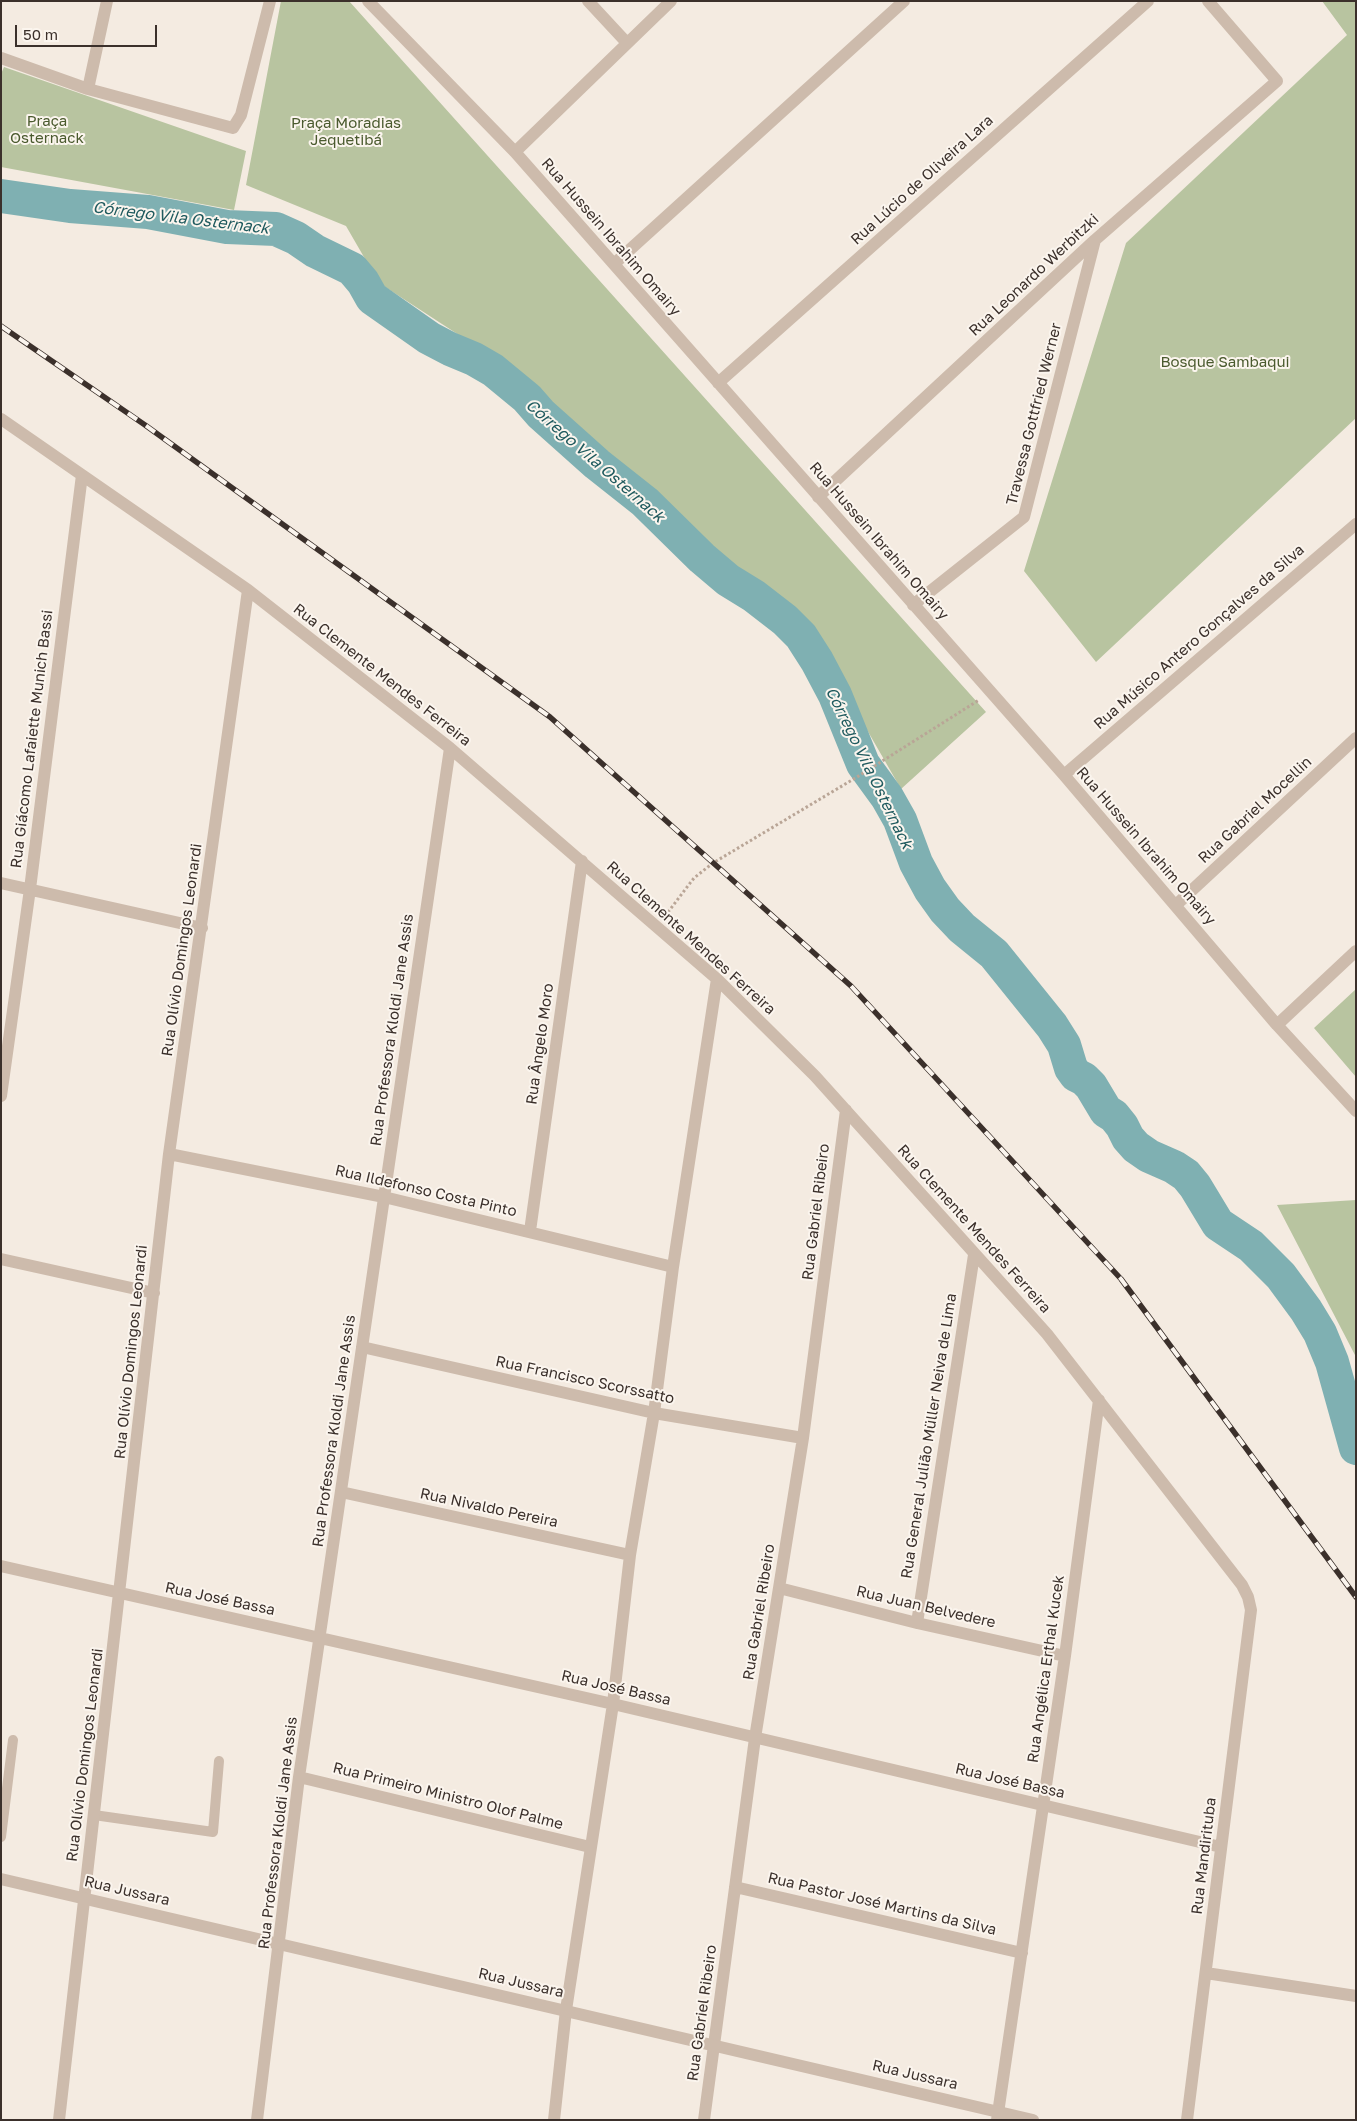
<!DOCTYPE html>
<meta charset="utf-8">
<style>
body{margin:0}
#map{position:relative;width:1357px;height:2121px;overflow:hidden;background:#f4ebe1;font-family:"Golos Text",sans-serif}
canvas{display:block}
.frame{position:absolute;inset:0;border:2px solid #3b302b;pointer-events:none}
.scale{position:absolute;left:15px;top:25px;width:142px;height:22px;box-sizing:border-box;border:2px solid #3b302b;border-top:0;padding-left:6px;font-size:15px;line-height:18px;white-space:nowrap;color:#3b302b;-webkit-text-stroke:4px #fbf5ee;paint-order:stroke}
</style>
<div id="map">
<canvas width="1357" height="2121"></canvas>
<div class="frame"></div>
<div class="scale">50 m</div>
</div>
<script>
const ctx = document.querySelector('canvas').getContext('2d');
ctx.lineJoin = 'round';
function paint(path, color) {
  ctx.fillStyle = color;
  ctx.fill(path, 'evenodd');
}
function toPath(rows) {
  const path = new Path2D();
  for (const r of rows) {
    path.moveTo(r[0], r[1]);
    for (let i = 2; i < r.length; i += 2) path.lineTo(r[i], r[i + 1]);
  }
  return path;
}
function trace(path, color, width, dash) {
  ctx.strokeStyle = color;
  ctx.lineWidth = width;
  ctx.lineCap = dash ? 'butt' : 'round';
  ctx.setLineDash(dash || []);
  ctx.stroke(path);
}
function drawText(font, color, halo, rows, align = 'center') {
  ctx.font = font + ' "Golos Text",sans-serif';
  ctx.lineWidth = 4;
  ctx.setLineDash([]);
  ctx.textBaseline = 'middle';
  ctx.strokeStyle = halo;
  ctx.fillStyle = color;
  for (const [text, x, y, turn = 0] of rows) {
    ctx.save();
    ctx.translate(x, y);
    ctx.rotate((+turn || 0) * Math.PI / 180);
    ctx.textAlign = isNaN(turn) ? turn : align;
    if (halo) ctx.strokeText(text, 0, 0);
    ctx.fillText(text, 0, 0);
    ctx.restore();
  }
}
paint(toPath([
 [281,1,349,1,986,712,901,789,809,629,702,543,505,365,379,283,346,226,246,185],
 [1322,1,1356,1,1356,418,1096,662,1024,571,1126,243,1347,35],
 [4,67,246,151,234,210,1,167,1,74],
 [1356,989,1356,1077,1314,1028],
 [1356,1200,1356,1357,1277,1205]
]), '#b8c4a0');
trace(toPath([
 [1,196,70,206,148,212,227,227,276,229,296,238,315,251,352,269,363,282,372,298,429,338,450,349,474,359,493,370,527,398,541,414,597,464,645,502,702,558,728,580,754,596,785,620,801,636,817,661,835,695,863,764,887,797,900,820,916,863,930,889,945,910,962,928,994,954,1052,1026,1064,1045,1071,1068,1076,1075,1084,1079,1091,1086,1106,1111,1114,1116,1122,1126,1128,1138,1136,1147,1149,1156,1174,1167,1186,1175,1195,1186,1218,1224,1251,1246,1281,1276,1306,1310,1320,1333,1332,1362,1356,1448]
]), '#7fb0b2', 34);
trace(toPath([
 [665,916,694,878,713,863,857,777,979,700]
]), '#b9a596', 3, [2.5, 2.5]);
trace(toPath([
 [94,1815,213,1832,219,1761],
 [1,1837,13,1740]
]), '#cdbbac', 10);
trace(toPath([
 [368,1,515,152,1064,775,1277,1025,1356,1111],
 [588,1,627,43],
 [1,58,88,89,233,128,241,115,270,1],
 [88,89,107,1],
 [515,152,671,1],
 [614,264,904,1],
 [718,383,1148,1],
 [1,419,248,590,450,748,717,979,815,1076,1047,1334,1242,1585,1248,1597,1251,1610,1187,2120],
 [818,497,1095,240,1277,81,1208,1],
 [913,605,1024,517,1095,240],
 [1064,775,1356,524],
 [1,883,202,928],
 [1176,905,1356,738],
 [1277,1025,1356,951],
 [1,1096,30,889,82,475],
 [169,1154,384,1197,673,1267],
 [530,1231,582,861],
 [1,1259,154,1293],
 [362,1347,654,1413,803,1438],
 [341,1492,630,1555],
 [1,1566,613,1704,1221,1847],
 [779,1588,917,1623,1065,1656],
 [917,1623,974,1255],
 [299,1777,590,1847],
 [735,1887,1022,1953],
 [1206,1973,1356,1996],
 [59,2120,169,1154,248,590],
 [257,2120,299,1777,450,748],
 [554,2120,566,2010,613,1704,630,1555,654,1413,673,1267,717,979],
 [704,2120,755,1738,803,1438,846,1110],
 [997,2120,1065,1656,1099,1400]
]), '#cdbbac', 12);
trace(toPath([
 [1,1879,1033,2120]
]), '#cdbbac', 12);
const rail = toPath([
 [1,326,145,425,550,717,851,986,1121,1279,1356,1597]
]);
trace(rail, '#3b302b', 5.5);
trace(rail, '#fbf5ee', 4, [11]);
drawText('15px', '#4a5a2e', '#fbf5ee', [
 ["Praça",47,121],
 ["Osternack",47,138],
 ["Praça Moradias",346,123],
 ["Jequetibá",346,140],
 ["Bosque Sambaqui",1225,362]
]);
drawText('15px', '#3b302b', '#fbf5ee', [
 ["Rua Lúcio de Oliveira Lara",922,180,-42],
 ["Rua Hussein Ibrahim Omairy",611,237,49],
 ["Rua Leonardo Werbitzki",1034,275,-43],
 ["Travessa Gottfried Werner",1034,414,-76],
 ["Rua Hussein Ibrahim Omairy",879,541,49],
 ["Rua Músico Antero Gonçalves da Silva",1199,637,-41],
 ["Rua Clemente Mendes Ferreira",382,675,38],
 ["Rua Giácomo Lafaiette Munich Bassi",32,739,-83],
 ["Rua Gabriel Mocellin",1255,810,-43],
 ["Rua Hussein Ibrahim Omairy",1146,846,49],
 ["Rua Clemente Mendes Ferreira",691,938,42],
 ["Rua Olívio Domingos Leonardi",182,950,-82],
 ["Rua Professora Kloldi Jane Assis",392,1030,-82],
 ["Rua Ângelo Moro",540,1044,-82],
 ["Rua Ildefonso Costa Pinto",426,1191,13],
 ["Rua Gabriel Ribeiro",816,1212,-83],
 ["Rua Clemente Mendes Ferreira",974,1229,48],
 ["Rua Olívio Domingos Leonardi",131,1352,-84],
 ["Rua Francisco Scorssatto",585,1380,12],
 ["Rua Professora Kloldi Jane Assis",334,1431,-82],
 ["Rua General Julião Müller Neiva de Lima",929,1436,-81],
 ["Rua Nivaldo Pereira",489,1508,12],
 ["Rua José Bassa",220,1599,12],
 ["Rua Juan Belvedere",926,1607,13],
 ["Rua Gabriel Ribeiro",759,1612,-81],
 ["Rua Angélica Erthal Kucek",1046,1669,-82],
 ["Rua José Bassa",616,1688,13],
 ["Rua Olívio Domingos Leonardi",85,1755,-83],
 ["Rua José Bassa",1010,1781,13],
 ["Rua Primeiro Ministro Olof Palme",448,1796,14],
 ["Rua Professora Kloldi Jane Assis",278,1833,-83],
 ["Rua Mandirituba",1204,1856,-83],
 ["Rua Jussara",127,1891,13],
 ["Rua Pastor José Martins da Silva",882,1904,13],
 ["Rua Jussara",521,1983,13],
 ["Rua Gabriel Ribeiro",702,2013,-82],
 ["Rua Jussara",915,2075,13]
]);
drawText('italic 16px', '#1f5a5e', '#fbf5ee', [
 ["Córrego Vila Osternack",181,218,7],
 ["Córrego Vila Osternack",595,461,41],
 ["Córrego Vila Osternack",869,768,64]
]);
</script>
